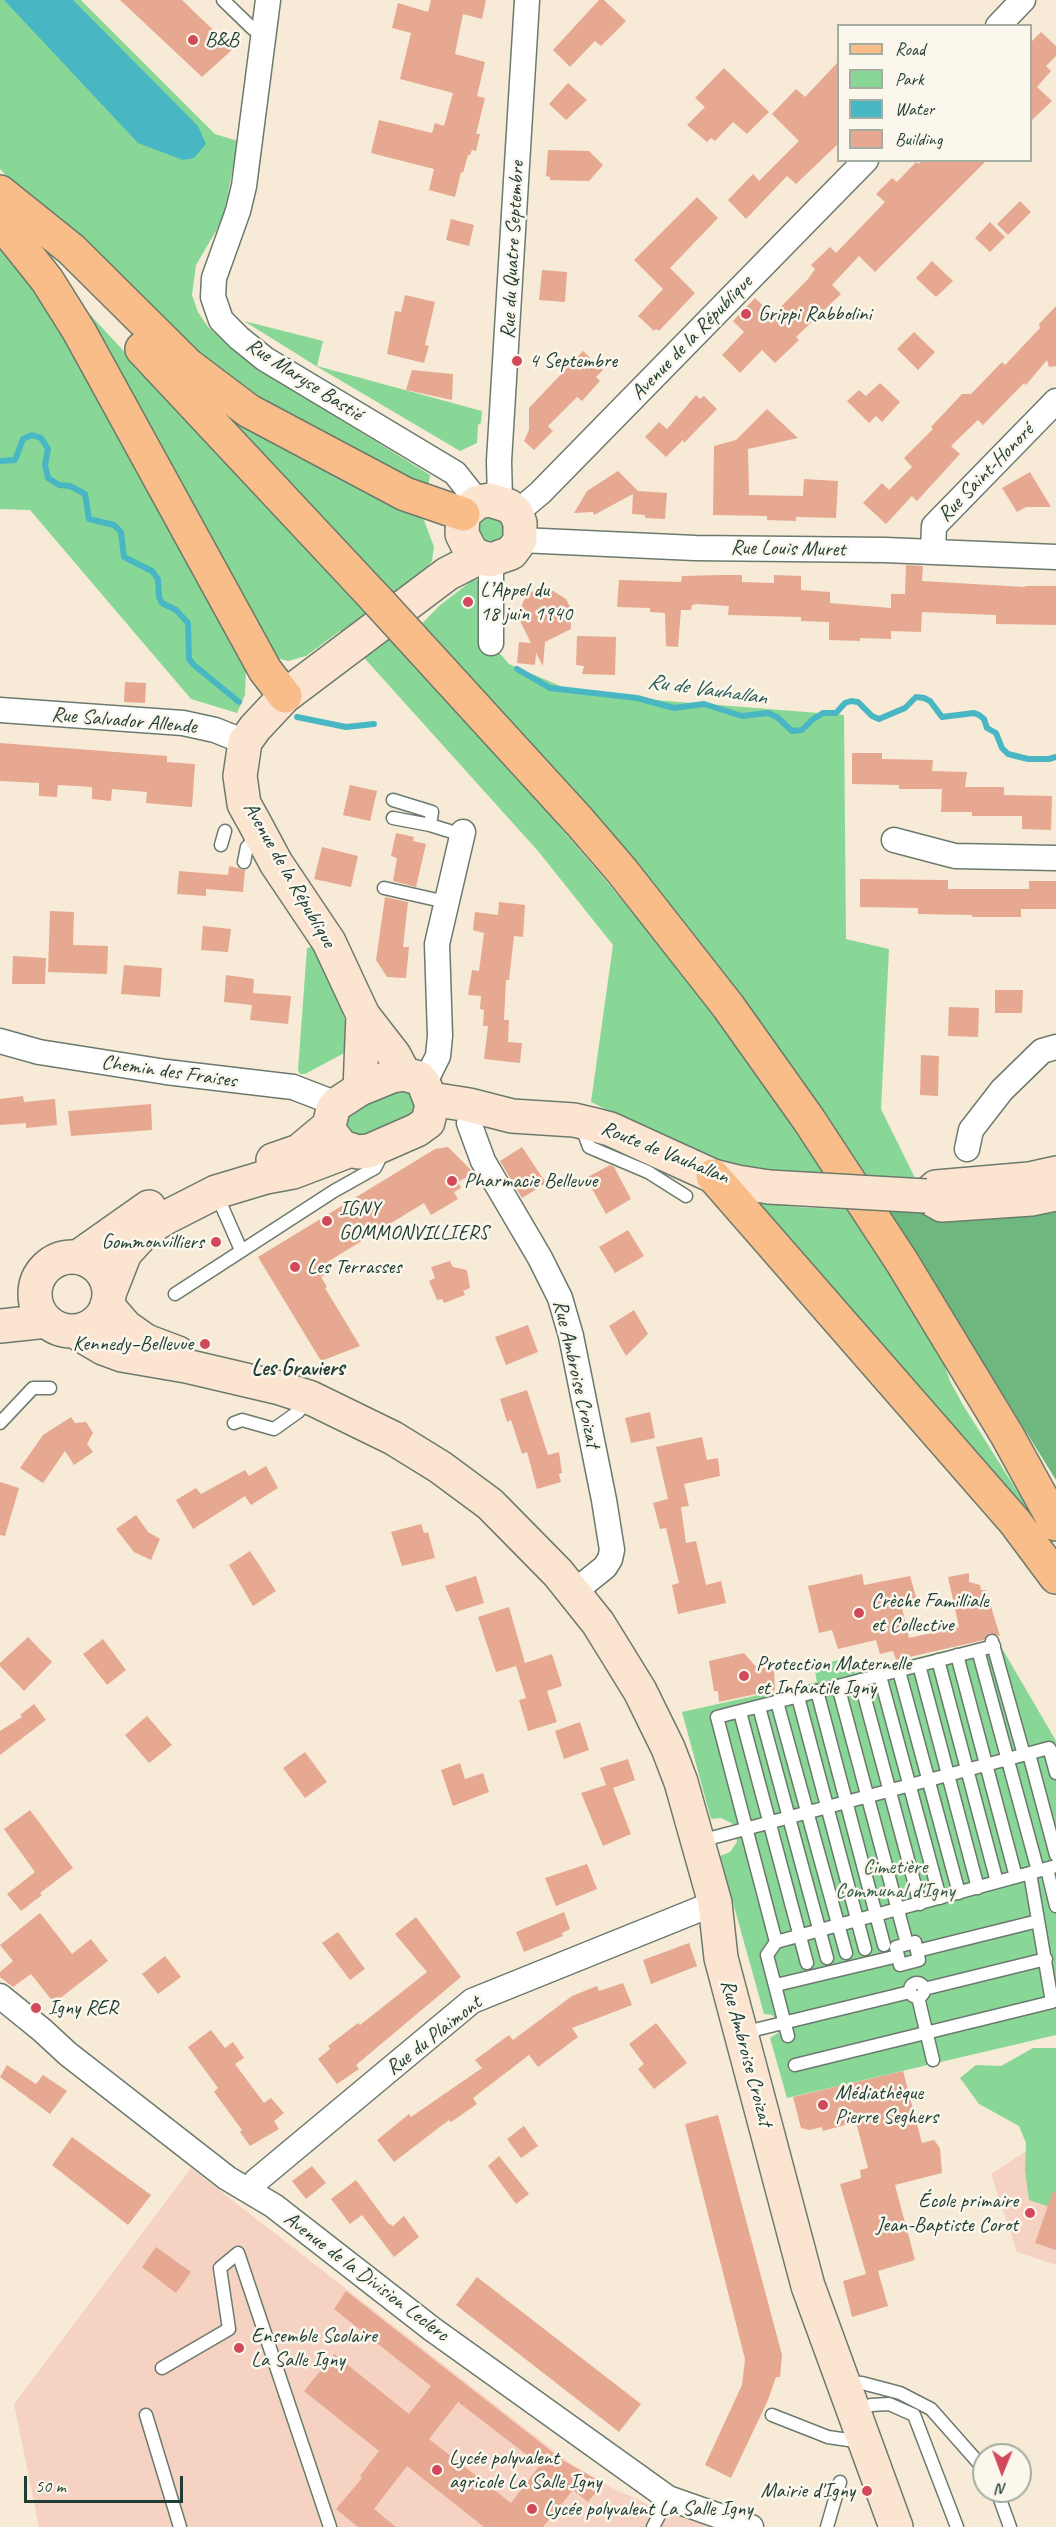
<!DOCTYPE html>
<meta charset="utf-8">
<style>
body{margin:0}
#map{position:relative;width:1056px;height:2527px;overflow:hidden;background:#f7ebd7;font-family:Caveat,sans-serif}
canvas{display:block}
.legend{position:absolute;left:837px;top:24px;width:195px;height:138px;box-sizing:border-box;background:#fbf7ec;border:2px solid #a3ada2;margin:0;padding:8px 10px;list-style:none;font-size:18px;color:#1f3d34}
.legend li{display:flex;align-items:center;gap:12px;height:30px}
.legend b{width:30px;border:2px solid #a3ada2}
.north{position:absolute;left:972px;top:2443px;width:60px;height:60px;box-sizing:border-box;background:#fbf7ec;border:2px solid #a3ada2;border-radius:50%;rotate:181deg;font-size:16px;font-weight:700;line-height:24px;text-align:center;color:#1f3d34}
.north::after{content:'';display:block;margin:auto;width:21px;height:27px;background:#d1495b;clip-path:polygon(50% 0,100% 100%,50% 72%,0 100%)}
.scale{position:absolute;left:24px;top:2476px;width:159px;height:27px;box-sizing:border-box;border:3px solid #1f3d34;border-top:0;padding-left:8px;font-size:18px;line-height:21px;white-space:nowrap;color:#1f3d34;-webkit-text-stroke:4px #fbf7ec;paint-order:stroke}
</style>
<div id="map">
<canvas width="1056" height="2527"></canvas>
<ul class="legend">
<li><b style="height:8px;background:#f8bd89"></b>Road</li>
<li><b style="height:16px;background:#88d797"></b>Park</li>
<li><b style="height:16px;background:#49b7c3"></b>Water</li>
<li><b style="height:16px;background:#e6a890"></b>Building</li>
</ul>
<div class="north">N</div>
<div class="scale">50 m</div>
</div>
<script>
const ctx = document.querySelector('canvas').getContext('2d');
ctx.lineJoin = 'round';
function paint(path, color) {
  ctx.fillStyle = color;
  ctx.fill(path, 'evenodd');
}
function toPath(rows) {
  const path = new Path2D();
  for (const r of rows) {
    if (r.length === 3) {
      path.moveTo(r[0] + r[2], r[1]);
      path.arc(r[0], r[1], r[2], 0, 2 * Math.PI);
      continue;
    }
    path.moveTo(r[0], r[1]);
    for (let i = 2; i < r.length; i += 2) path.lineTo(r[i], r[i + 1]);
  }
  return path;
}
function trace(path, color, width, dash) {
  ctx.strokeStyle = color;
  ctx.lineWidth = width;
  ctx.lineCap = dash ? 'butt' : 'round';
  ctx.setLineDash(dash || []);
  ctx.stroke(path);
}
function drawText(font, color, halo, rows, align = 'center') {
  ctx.font = font + ' Caveat,sans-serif';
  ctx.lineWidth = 5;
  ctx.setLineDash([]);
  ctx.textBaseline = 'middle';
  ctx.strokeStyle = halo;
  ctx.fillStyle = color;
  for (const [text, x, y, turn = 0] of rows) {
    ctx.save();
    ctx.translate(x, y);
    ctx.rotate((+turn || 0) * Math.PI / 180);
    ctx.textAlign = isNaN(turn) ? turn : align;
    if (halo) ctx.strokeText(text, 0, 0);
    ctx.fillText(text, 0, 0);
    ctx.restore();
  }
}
paint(toPath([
 [1056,2132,1056,2265,1017,2252,991,2174],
 [191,2168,571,2464,612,2488,670,2514,712,2527,39,2527,14,2404]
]), '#f6d2c3');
paint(toPath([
 [0,0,81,0,215,134,238,141,223,219,196,265,192,295,198,312,208,327,257,368,430,475,427,493,254,405,48,220,0,169],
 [0,238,35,278,246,667,245,695,237,713,191,699,30,510,0,509],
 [82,306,509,767,652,935,751,1064,831,1180,770,1174,705,1159,591,1102,613,945,538,851,340,631,306,656,288,661,272,657],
 [244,321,323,341,317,366,482,411,481,423,478,425,477,443,460,451,316,366],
 [200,390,424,520,434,547,432,561,421,575,388,599],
 [487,507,510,529,490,554,466,517],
 [474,579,481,581,491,643,509,664,579,694,844,715,846,939,889,949,881,1109,917,1182,866,1180,416,630,439,606],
 [313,947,324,964,334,989,348,1029,348,1051,305,1074,300,1074,298,1070,307,948],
 [396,1088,409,1090,416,1104,415,1110,408,1118,361,1139,353,1138,342,1119,344,1113],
 [748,1201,796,1207,856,1210,938,1347,950,1381,963,1405,1056,1553],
 [996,1638,1056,1741,1056,2035,787,2098,770,2038,781,2031,778,2021,772,2015,764,2014,720,1856,730,1852,737,1842,733,1824,721,1818,711,1819,682,1712,817,1682,814,1666,850,1657,855,1673],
 [1033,2048,1056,2048,1056,2209,1029,2200,1025,2170,1026,2143,1019,2126,979,2104,960,2078,976,2065,1001,2066]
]), '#88d797');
paint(toPath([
 [1056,1206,1056,1480,889,1211,936,1213]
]), '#6eb880');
paint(toPath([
 [4,0,73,0,198,126,206,144,194,158,183,160,138,143]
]), '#49b7c3');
trace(toPath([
 [0,461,15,460,23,439,32,435,41,438,48,449,45,465,48,478,59,485,70,486,85,494,89,519,114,525,121,532,124,557,152,571,158,579,159,597,162,603,176,610,188,623,189,659,194,665,239,702],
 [517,669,550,688,637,698,674,708,704,704,742,716,768,713,777,717,792,731,802,730,812,720,823,713,836,713,845,703,851,701,858,702,872,716,879,719,905,708,916,697,924,698,930,701,942,717,974,713,979,715,984,719,987,728,996,733,1002,748,1008,754,1028,759,1049,759,1056,757],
 [297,717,346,727,374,724]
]), '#49b7c3', 6);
paint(toPath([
 [120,0,182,0,233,49,202,77],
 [431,0,486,0,482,19,463,14,455,54,485,62,477,96,485,98,476,134,480,134,476,151,472,150,470,155,468,155,463,173,461,172,455,197,429,190,434,169,371,153,379,120,432,133,435,123,444,126,453,93,400,79,411,33,392,28,398,3,428,12],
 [599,0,604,0,626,21,601,46,595,41,570,67,553,50],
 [1041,32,1056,46,1056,56,1046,66,1051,71,1037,87,1052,101,1030,122,1030,43],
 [838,62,838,144,796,184,787,176,746,219,728,200,753,174,759,181,799,141,772,114,796,89,805,97],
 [724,68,769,112,747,134,733,122,715,141,711,138,707,142,687,125,705,107,695,98],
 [568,83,587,100,566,120,549,104],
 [548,150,589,151,603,165,589,181,550,180,550,177,546,176],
 [922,160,987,160,875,272,859,256,832,285,841,294,796,337,799,340,775,363,762,350,740,373,722,355,744,332,733,321,755,298,773,315,808,279,815,269,811,265,830,247,836,253,885,202,876,194,892,178,897,182,916,162,919,164],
 [697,197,718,218,670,268,695,293,659,331,656,329,654,331,638,316,663,289,634,260],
 [1020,201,1031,212,1008,235,997,224],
 [451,219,474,225,469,246,446,240],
 [990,222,1005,237,990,252,975,238],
 [932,261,953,281,936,297,916,278],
 [542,270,567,272,565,302,539,300],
 [405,295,435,302,425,345,429,346,424,363,387,354,395,311,401,312],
 [1056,306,1056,366,1049,367,1047,360,1026,385,1024,383,983,425,978,420,951,446,960,454,917,501,912,496,886,524,863,503,882,483,889,490,912,467,904,458,933,429,931,427,962,394,971,394,1002,362,1005,365,1040,328,1039,324],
 [914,332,935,352,918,370,897,349],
 [583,351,603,370,596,377,600,381,582,401,577,397,548,426,553,431,534,450,524,441,529,430,529,408],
 [412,370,453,374,452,400,406,390],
 [880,383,900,402,882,422,876,416,869,423,847,401,859,390,866,396],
 [696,395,700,399,704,396,717,409,684,443,683,440,666,457,645,437,659,422,667,429],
 [767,409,798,438,748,449,749,495,803,496,804,479,838,481,836,518,796,517,796,521,767,520,767,516,713,515,714,446,736,440],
 [618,471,638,491,667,493,665,519,645,518,645,515,632,514,633,494,594,515,593,512,574,513,587,491],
 [1030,472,1051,507,1026,507,1017,512,1002,488],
 [906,565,923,566,922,581,1025,587,1025,586,1056,586,1056,625,996,624,996,615,922,612,921,632,891,631,891,639,860,638,860,641,829,640,829,622,801,621,801,617,728,615,729,606,697,604,692,605,691,610,681,610,678,647,666,646,665,613,650,612,650,608,617,607,619,580,681,582,682,576,721,575,742,575,742,582,774,583,774,575,801,576,801,590,830,592,830,603,891,608,891,594,905,594],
 [539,589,550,589,566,599,570,607,571,629,545,642,543,666,536,653,535,665,517,663,519,642,531,643,520,621,520,610,524,600,531,592],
 [577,636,616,637,615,675,582,674,584,666,576,665],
 [125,682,146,683,145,703,124,702],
 [0,743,167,756,167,762,195,764,192,807,146,803,147,792,112,789,111,801,92,799,92,787,58,785,57,797,39,796,39,783,0,781],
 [852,753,882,753,882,759,933,760,932,771,967,772,965,787,1004,787,1004,795,1052,796,1051,830,1022,829,1022,816,972,816,972,812,941,812,942,789,899,789,899,785,852,784],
 [350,785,377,791,370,821,343,815],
 [396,833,414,837,413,841,426,844,416,887,393,881,397,858,391,856],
 [322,847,358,856,351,887,314,879],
 [229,866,245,870,243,892,206,889,206,896,177,894,179,871,228,875],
 [860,879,948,880,948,889,1029,889,1029,881,1056,881,1056,909,1021,909,1021,917,972,917,972,915,918,914,918,908,860,907],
 [385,897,408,902,403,947,409,947,406,978,387,977,376,960],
 [499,902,525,905,523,937,514,936,509,980,506,980,504,1020,509,1020,508,1042,522,1043,520,1063,484,1059,488,1026,483,1026,484,1010,480,1009,481,996,468,995,472,970,479,971,484,933,473,930,475,912,498,915],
 [50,911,74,912,73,945,108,946,107,974,48,972],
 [203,926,231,929,228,952,201,950],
 [13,956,46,958,45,984,12,984],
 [124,965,162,968,160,997,121,994],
 [226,975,254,979,253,993,291,996,288,1024,250,1020,252,1005,224,1002],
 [995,990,1023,990,1022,1013,995,1013],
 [949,1007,979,1008,978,1037,948,1036],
 [921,1055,939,1056,938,1096,920,1095],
 [23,1096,24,1102,55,1099,57,1125,26,1128,26,1123,0,1125,0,1099],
 [151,1104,152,1130,71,1136,68,1111],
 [448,1147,474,1173,458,1182,461,1188,454,1192,458,1199,431,1215,424,1203,324,1264,329,1273,321,1277,327,1287,325,1288,360,1346,321,1361,258,1257,435,1149],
 [522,1147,546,1183,522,1198,500,1161],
 [610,1165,614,1167,631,1199,606,1214,586,1178],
 [628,1230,644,1256,615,1273,599,1247],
 [450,1261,453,1267,467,1270,470,1288,463,1291,465,1295,444,1303,442,1299,437,1300,429,1281,435,1278,431,1267],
 [634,1310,648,1334,626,1356,609,1326],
 [528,1325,538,1352,506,1365,495,1337],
 [527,1390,548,1455,559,1452,562,1473,559,1474,561,1482,537,1489,527,1452,522,1454,511,1420,507,1422,500,1399],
 [650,1412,655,1438,631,1443,625,1418],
 [71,1417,75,1423,86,1422,93,1433,87,1444,93,1452,74,1465,65,1451,43,1483,20,1468,43,1435],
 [702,1437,707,1460,718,1458,720,1476,684,1484,689,1506,681,1507,686,1543,696,1541,706,1585,721,1581,726,1603,678,1614,672,1585,679,1583,666,1528,660,1529,653,1503,668,1499,656,1447],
 [266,1466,278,1488,251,1505,245,1496,193,1529,176,1500,196,1488,201,1494,245,1470,249,1476],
 [0,1482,19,1488,5,1536,0,1535],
 [136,1515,148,1532,160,1539,151,1560,134,1552,116,1529],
 [421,1524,424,1533,428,1532,435,1558,402,1566,391,1532],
 [250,1551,276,1591,253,1606,229,1565],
 [969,1573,969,1582,980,1585,981,1590,986,1590,1000,1636,990,1633,984,1640,896,1660,893,1651,880,1654,876,1640,838,1649,832,1630,819,1633,808,1586,862,1574,864,1585,910,1576,918,1604,902,1608,909,1638,959,1627,948,1577],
 [476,1576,484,1603,456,1612,445,1586],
 [509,1607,525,1663,552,1654,562,1686,547,1691,557,1722,528,1731,519,1700,526,1698,516,1666,496,1672,478,1617],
 [28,1637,52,1662,24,1691,0,1666,0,1663],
 [103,1639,126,1670,107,1685,83,1654],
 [744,1653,758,1669,769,1667,774,1672,775,1690,719,1702,718,1691,714,1691,709,1661],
 [34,1704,46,1720,0,1755,0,1731,22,1717,20,1715],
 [147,1716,172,1745,149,1763,125,1735],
 [580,1722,589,1750,564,1759,555,1731],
 [305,1752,327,1782,305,1798,283,1768],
 [628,1759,635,1780,613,1788,631,1834,603,1846,581,1793,606,1785,600,1768],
 [460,1763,465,1779,483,1773,489,1792,453,1806,441,1770],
 [30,1810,73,1868,40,1893,42,1895,21,1911,7,1894,35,1872,4,1829],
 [587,1864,597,1889,556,1906,545,1878],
 [564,1912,570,1929,562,1933,563,1936,524,1952,516,1932],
 [40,1913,72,1954,91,1939,108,1961,54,2003,31,1974,13,1987,0,1977,0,1972,13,1961,0,1945],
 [416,1917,461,1977,356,2065,359,2069,337,2084,318,2059,330,2049,328,2046,358,2023,360,2025,427,1972,395,1934],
 [338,1932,365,1969,350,1980,322,1943],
 [689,1943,697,1966,651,1984,643,1960],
 [165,1956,181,1977,158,1994,142,1974],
 [623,1983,632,2005,572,2028,578,2037,538,2067,529,2055,473,2098,477,2104,451,2122,449,2120,394,2162,377,2140,409,2114,411,2117,482,2068,475,2060,509,2035,513,2040,572,1996,597,1986,599,1991],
 [656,2023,687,2063,654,2089,638,2069,644,2064,629,2044],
 [211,2030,225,2048,233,2042,244,2058,235,2064,264,2103,271,2098,284,2113,274,2121,279,2129,250,2146,240,2132,242,2130,214,2092,218,2088,188,2047],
 [7,2065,36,2084,43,2075,67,2091,50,2114,0,2077],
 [903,2071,922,2143,934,2140,940,2148,942,2173,895,2185,915,2260,878,2271,888,2306,852,2317,843,2281,866,2274,840,2184,861,2178,860,2170,868,2168,856,2122,823,2131,822,2127,809,2130,801,2128,793,2097],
 [718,2115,782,2355,780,2377,776,2377,768,2400,731,2478,705,2465,742,2385,745,2359,685,2124],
 [524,2126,538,2146,521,2158,507,2139],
 [72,2137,151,2195,128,2225,52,2165],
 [499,2156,529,2194,516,2204,488,2166],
 [312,2166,326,2183,306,2199,292,2181],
 [356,2180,388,2223,393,2226,404,2216,419,2237,394,2257,362,2215,350,2224,331,2199],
 [1053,2191,1056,2192,1056,2250,1035,2243],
 [156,2247,191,2272,176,2293,142,2267],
 [477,2277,641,2404,619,2432,456,2305],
 [346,2291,564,2461,603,2483,588,2502,573,2490,543,2527,484,2527,407,2466,374,2509,396,2527,358,2527,336,2509,362,2478,360,2476,379,2451,304,2391,334,2354,409,2414,431,2386,334,2309],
 [458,2402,540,2465,511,2503,429,2439]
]), '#e6a890');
const lane = toPath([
 [223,0,253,29,264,31],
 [393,800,432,812,430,825],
 [393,818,430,825,462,835],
 [221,845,225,831],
 [244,862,247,847,259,835],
 [384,888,446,902],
 [581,1125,589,1147,648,1172,686,1196],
 [216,1193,241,1250],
 [175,1294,334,1191,375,1168,379,1160,379,1151],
 [0,1423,33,1388,50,1388],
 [234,1423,242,1420,274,1429,298,1412,308,1401],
 [992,1641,1024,1755],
 [978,1650,1038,1871],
 [957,1655,1016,1877],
 [938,1660,997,1882],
 [919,1665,978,1888],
 [899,1671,959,1893],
 [880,1676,940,1898],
 [860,1680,920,1904],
 [838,1686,907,1944],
 [817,1691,884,1945],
 [798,1697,865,1949],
 [777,1702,846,1953],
 [759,1707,827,1958],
 [740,1712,807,1963],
 [1050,1751,1056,1773],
 [1029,1754,1056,1855],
 [700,1841,1049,1748,1056,1758],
 [1047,1869,1056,1906],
 [776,1942,1056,1866],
 [915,1942,919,1960,900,1965,896,1947,915,1942],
 [917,1951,1038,1921],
 [917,1990,7],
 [776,1985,898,1956],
 [924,1989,1046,1959],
 [918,1997,933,2060],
 [742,2033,910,1992],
 [788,2036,767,1955,776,1942,717,1717,994,1646],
 [795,2065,1052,2002,1030,1873],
 [162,2368,229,2329,220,2268,238,2253,330,2527],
 [846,2382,862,2383,900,2393,931,2409,984,2469],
 [856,2410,871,2405,889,2404,914,2415,957,2527],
 [146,2415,180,2527],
 [772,2415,828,2437,862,2442],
 [997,2491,1010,2527],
 [653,2527,668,2498],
 [827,2527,840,2482]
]);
const street = toPath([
 [268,0,244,186,238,211,214,278,213,297,221,320,239,338,265,359,455,473,478,502],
 [998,26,1023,0],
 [500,501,499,461,527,0],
 [516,513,540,493,866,160],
 [520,540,695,548,885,550,1056,557],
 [933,551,934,526,1056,401],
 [491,643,491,560],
 [0,710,183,723,215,730,245,742],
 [894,840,955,856,1056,858],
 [0,1041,39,1052,166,1072,293,1087,337,1104],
 [424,1084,438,1056,440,1036,437,944,463,832],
 [469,1123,483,1161,540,1258,560,1298,571,1336,604,1500,612,1550,610,1559,605,1567,574,1592],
 [967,1149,971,1130,1002,1090,1042,1051,1056,1047],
 [0,1996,42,2030,68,2054,227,2178,274,2206,432,2329,668,2498,751,2527],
 [250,2191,256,2181,472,2001,715,1903]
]);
const secondary = toPath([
 [490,500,509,506,516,513,520,523,520,540,517,545,511,553,491,560,480,557,471,552,462,534,463,514,478,502,490,500],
 [404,1074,394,1055,363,1015,329,942,276,863,253,820,244,804,240,776,245,742,255,728,285,696,447,574,480,557],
 [404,1074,419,1078,424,1084,432,1105,428,1122,417,1130,369,1151,358,1152,342,1147,331,1133,329,1126,333,1109,337,1104,360,1089,392,1076,404,1074],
 [360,1089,363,1015],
 [431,1099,469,1105,512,1116,574,1120,591,1124,610,1129,713,1176,737,1182,769,1187],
 [273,1160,299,1151,329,1126],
 [1056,1173,1029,1179,936,1187,926,1196,942,1205,1031,1199,1056,1194],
 [78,1257,149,1207],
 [72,1294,37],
 [109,1294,125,1253,146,1230,165,1218,216,1192,266,1177,293,1172,351,1150],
 [107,1305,126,1327,146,1341,178,1353],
 [0,1326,47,1321],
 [74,1331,103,1348,122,1355,186,1366,280,1388,311,1398,393,1438,440,1467,490,1504,558,1573,598,1623,640,1691,668,1748,681,1782,715,1903,721,1958,808,2286,896,2527]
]);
const primary = toPath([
 [0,192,71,249,188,365,249,411,405,494,463,514],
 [0,221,47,280,79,331,265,670,285,696],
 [142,349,377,600],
 [409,635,579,821,622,871,728,1006,809,1120,902,1262,1007,1435,1056,1524],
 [713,1176,1015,1522,1056,1577]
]);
trace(lane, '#6b7a6d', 15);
trace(street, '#6b7a6d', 27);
trace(secondary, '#6b7a6d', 36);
trace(primary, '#6b7a6d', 36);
trace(lane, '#fff', 12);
trace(street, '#fff', 24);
trace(secondary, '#fce5d0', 33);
trace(primary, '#f8bd89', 33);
const secondaryBridge = toPath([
 [769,1187,926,1196]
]);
const primaryBridge = toPath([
 [377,600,409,635]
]);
trace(secondaryBridge, '#6b7a6d', 36, []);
trace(primaryBridge, '#6b7a6d', 36, []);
trace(secondaryBridge, '#fce5d0', 33);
trace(primaryBridge, '#f8bd89', 33);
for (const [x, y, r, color] of [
 [193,40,6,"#d1495b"],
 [746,314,6,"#d1495b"],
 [517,361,6,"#d1495b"],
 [468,602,6,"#d1495b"],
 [452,1181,6,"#d1495b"],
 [327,1221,6,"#d1495b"],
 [216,1242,6,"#d1495b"],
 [295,1267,6,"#d1495b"],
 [205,1344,6,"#d1495b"],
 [859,1613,6,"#d1495b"],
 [744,1676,6,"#d1495b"],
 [36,2008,6,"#d1495b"],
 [823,2105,6,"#d1495b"],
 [1030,2213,6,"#d1495b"],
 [239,2348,6,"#d1495b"],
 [437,2470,6,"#d1495b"],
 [867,2491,6,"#d1495b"],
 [532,2509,6,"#d1495b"]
]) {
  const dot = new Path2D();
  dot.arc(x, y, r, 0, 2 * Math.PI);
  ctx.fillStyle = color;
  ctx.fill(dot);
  trace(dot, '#fbf7ec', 2);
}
drawText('21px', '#1f3d34', '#fbf7ec', [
 ["B&B",205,40],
 ["Grippi Rabbolini",758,314],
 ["4 Septembre",529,361],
 ["L’Appel du",480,590],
 ["18 juin 1940",480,614],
 ["Pharmacie Bellevue",464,1181],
 ["IGNY",339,1209],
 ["GOMMONVILLIERS",339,1233],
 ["Gommonvilliers",204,1242,"right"],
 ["Les Terrasses",307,1267],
 ["Kennedy–Bellevue",193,1344,"right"],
 ["Crèche Familliale",871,1601],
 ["et Collective",871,1625],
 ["Protection Maternelle",756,1664],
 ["et Infantile Igny",756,1688],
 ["Igny RER",48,2008],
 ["Médiathèque",835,2093],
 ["Pierre Seghers",835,2117],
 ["École primaire",1018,2201,"right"],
 ["Jean-Baptiste Corot",1018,2225,"right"],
 ["Ensemble Scolaire",251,2336],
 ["La Salle Igny",251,2360],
 ["Lycée polyvalent",449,2458],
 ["agricole La Salle Igny",449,2482],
 ["Mairie d'Igny",855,2491,"right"],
 ["Lycée polyvalent La Salle Igny",544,2509]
], 'left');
drawText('21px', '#1f3d34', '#fbf7ec', [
 ["Rue du Quatre Septembre",513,250,-87],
 ["Avenue de la République",692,338,-46],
 ["Rue Maryse Bastié",304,380,33],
 ["Rue Saint-Honoré",986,473,-46],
 ["Rue Louis Muret",788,549,1],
 ["Rue Salvador Allende",124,721,5],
 ["Avenue de la République",289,875,60],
 ["Chemin des Fraises",169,1072,8],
 ["Route de Vauhallan",665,1153,22],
 ["Rue Ambroise Croizat",576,1374,77],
 ["Rue du Plaimont",434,2036,-38],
 ["Rue Ambroise Croizat",746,2053,75],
 ["Avenue de la Division Leclerc",366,2277,37]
]);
drawText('21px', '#345c48', '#fbf7ec', [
 ["Cimetière",895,1867],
 ["Communal d'Igny",895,1891]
]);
drawText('italic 22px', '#2a5c58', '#fbf7ec', [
 ["Ru de Vauhallan",707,690,8]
]);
drawText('bold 22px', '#1f3d34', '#fbf7ec', [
 ["Les Graviers",298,1369]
]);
</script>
